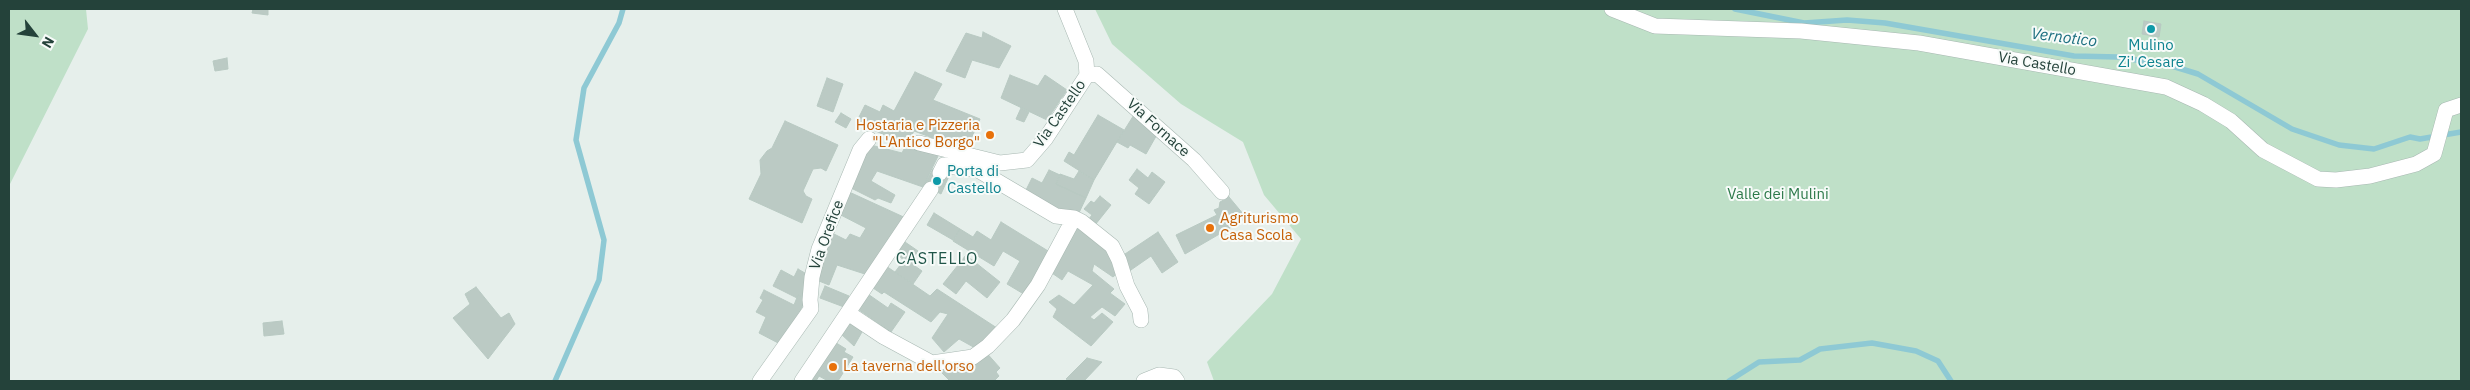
<!DOCTYPE html>
<style>
body{margin:0}
#map{position:relative;width:2470px;height:390px;overflow:hidden;background:#e6efeb;font-family:"IBM Plex Sans",sans-serif}
canvas{display:block}
.frame{position:absolute;inset:0;border:10px solid #24423a;pointer-events:none}
.north{position:absolute;left:10px;top:10px;width:50px;height:50px;-webkit-text-stroke:4px #f7fbf9;paint-order:stroke;rotate:120deg;font-size:14px;font-weight:700;line-height:20px;text-align:center;color:#24423a}
.north::after{content:'';display:block;margin:auto;width:18px;height:22px;background:#24423a;clip-path:polygon(50% 0,100% 100%,50% 72%,0 100%)}
</style>
<div id="map">
<canvas width="2470" height="390"></canvas>
<div class="frame"></div>
<div class="north">N</div>
</div>
<script>
const ctx = document.querySelector('canvas').getContext('2d');
ctx.lineJoin = 'round';
function paint(path, color) {
  ctx.fillStyle = color;
  ctx.fill(path, 'evenodd');
}
function toPath(rows) {
  const path = new Path2D();
  for (const r of rows) {
    path.moveTo(r[0], r[1]);
    for (let i = 2; i < r.length; i += 2) path.lineTo(r[i], r[i + 1]);
  }
  return path;
}
function trace(path, color, width, dash) {
  ctx.strokeStyle = color;
  ctx.lineWidth = width;
  ctx.lineCap = dash ? 'butt' : 'round';
  ctx.setLineDash(dash || []);
  ctx.stroke(path);
}
function drawText(font, color, halo, rows, align = 'center') {
  ctx.font = font + ' "IBM Plex Sans",sans-serif';
  ctx.lineWidth = 4;
  ctx.setLineDash([]);
  ctx.textBaseline = 'middle';
  ctx.strokeStyle = halo;
  ctx.fillStyle = color;
  for (const [text, x, y, turn = 0] of rows) {
    ctx.save();
    ctx.translate(x, y);
    ctx.rotate((+turn || 0) * Math.PI / 180);
    ctx.textAlign = isNaN(turn) ? turn : align;
    if (halo) ctx.strokeText(text, 0, 0);
    ctx.fillText(text, 0, 0);
    ctx.restore();
  }
}
paint(toPath([
 [9,9,86,9,88,29,9,186],
 [1095,9,2461,9,2461,381,1214,381,1207,362,1272,294,1301,239,1264,195,1243,142,1181,104,1112,44]
]), '#bfe0c8');
trace(toPath([
 [1735,9,1804,23,1847,20,1885,23,2074,56,2118,57,2172,66,2198,74,2292,129,2339,145,2374,149,2410,137,2420,139,2461,132],
 [555,381,599,280,604,240,576,140,584,88,619,23,623,9],
 [1729,381,1759,362,1800,360,1820,349,1872,343,1916,351,1938,361,1951,381]
]), '#8ec9d4', 5.5);
const building = toPath([
 [253,9,268,9,268,15,252,13,253,9],
 [2144,21,2161,24,2159,37,2142,34,2144,21],
 [983,32,1011,46,999,68,972,60,965,78,946,71,966,33,982,38,983,32],
 [227,58,228,69,215,71,213,61,227,58],
 [915,72,942,84,933,100,980,119,966,150,914,131,907,144,856,123,865,105,880,112,883,105,894,111,915,72],
 [1010,75,1038,86,1045,75,1067,90,1047,120,1001,98,1010,75],
 [827,78,843,84,833,112,817,106,827,78],
 [1021,108,1029,112,1024,122,1016,119,1021,108],
 [1137,110,1159,131,1146,154,1130,145,1128,148,1117,142,1137,110],
 [841,113,851,119,846,128,835,122,841,113],
 [1098,115,1124,130,1094,180,1064,161,1069,152,1074,155,1098,115],
 [785,121,838,145,826,171,821,168,813,169,803,191,806,196,812,199,802,223,749,199,761,174,760,160,767,151,772,148,785,121],
 [867,144,902,153,904,149,940,152,923,187,877,171,871,181,895,195,891,203,878,198,875,200,849,187,867,144],
 [933,169,949,176,941,194,924,185,933,169],
 [1137,169,1148,178,1152,172,1165,182,1149,204,1135,194,1139,188,1129,180,1137,169],
 [1049,170,1060,175,1056,184,1086,198,1077,217,1025,192,1032,178,1042,183,1049,170],
 [1079,171,1094,180,1086,198,1056,184,1060,174,1074,179,1079,171],
 [847,191,908,219,871,276,837,265,829,285,814,279,832,233,846,240,850,234,860,238,866,228,837,213,847,191],
 [1100,196,1111,205,1095,225,1088,220,1092,215,1084,209,1091,201,1094,203,1100,196],
 [1229,197,1244,215,1242,221,1185,254,1176,235,1217,215,1214,210,1219,208,1220,202,1229,197],
 [934,213,960,229,953,240,927,225,934,213],
 [1076,219,1116,261,1121,270,1113,277,1094,264,1092,271,1114,289,1110,293,1125,304,1115,316,1102,307,1090,317,1094,320,1102,313,1113,322,1091,346,1053,317,1057,309,1049,302,1059,295,1074,305,1093,285,1068,271,1062,280,1049,271,1076,219],
 [1001,222,1053,254,1027,296,1007,284,1020,261,1003,251,994,266,953,241,960,229,973,237,977,231,991,240,1001,222],
 [1158,232,1178,262,1162,273,1151,256,1128,272,1119,258,1158,232],
 [905,242,918,251,912,260,917,263,915,266,922,271,913,284,895,272,904,260,896,254,905,242],
 [966,255,1000,282,987,298,966,281,956,294,943,284,966,255],
 [886,266,930,296,937,289,997,328,977,349,959,339,944,352,932,338,948,314,940,312,931,322,884,292,882,294,873,288,886,266],
 [798,269,810,276,803,298,798,295,797,298,773,286,781,270,794,277,798,269],
 [825,286,849,296,844,307,820,298,825,286],
 [476,287,501,318,509,313,515,324,488,359,453,318,470,304,465,294,476,287],
 [764,290,794,305,798,295,806,299,782,345,759,333,766,317,756,312,763,300,760,298,764,290],
 [865,292,888,308,891,303,905,312,891,332,855,307,865,292],
 [851,318,866,325,854,346,841,334,851,318],
 [282,321,284,334,264,336,263,323,282,321],
 [833,341,846,349,844,352,853,357,838,381,828,381,819,376,816,381,811,378,833,341],
 [984,350,1000,368,996,372,999,376,994,381,950,381,932,363,984,350],
 [1087,358,1102,362,1084,381,1069,381,1066,379,1087,358]
]);
paint(building, '#bbcac4');
trace(building, '#b8c9c2', 1);
const minor = toPath([
 [1612,9,1655,26,1801,31,1919,43,2166,87,2203,104,2231,121,2263,150,2318,179,2336,180,2370,176,2416,164,2434,154,2446,110,2461,105],
 [1087,75,1097,74,1194,160,1222,192],
 [919,143,1000,163,1027,160,1046,138,1087,75,1086,61,1065,9],
 [973,167,1056,216,1074,218,1082,222,1112,246,1119,260,1127,286,1140,311,1141,320],
 [940,173,944,165,967,169,983,163],
 [848,313,884,337,932,363,973,357,988,346,1013,320,1038,285,1074,218],
 [760,381,811,309,810,300,812,277,819,249,860,150,869,139],
 [802,381,931,189],
 [1144,381,1159,375,1174,377,1177,381]
]);
trace(minor, '#a8b8b2', 16);
trace(minor, '#fff', 15);
for (const [x, y, r, color] of [
 [2151,29,5,"#0f9aa8"],
 [990,135,5,"#e8710a"],
 [937,181,5,"#0f9aa8"],
 [1210,228,5,"#e8710a"],
 [833,367,5,"#e8710a"]
]) {
  const dot = new Path2D();
  dot.arc(x, y, r, 0, 2 * Math.PI);
  ctx.fillStyle = color;
  ctx.fill(dot);
  trace(dot, '#f7fbf9', 2);
}
drawText('15px', '#0d838f', '#f7fbf9', [
 ["Mulino",2151,46],
 ["Zi' Cesare",2151,63],
 ["Porta di",947,172,"left"],
 ["Castello",947,189,"left"]
]);
drawText('15px', '#24423a', '#f7fbf9', [
 ["Via Castello",2037,64,10],
 ["Via Castello",1060,114,-55],
 ["Via Fornace",1158,128,42],
 ["Via Orefice",827,235,-70]
]);
drawText('15px', '#c56008', '#f7fbf9', [
 ["Hostaria e Pizzeria",980,126,"right"],
 ["\"L'Antico Borgo\"",980,143,"right"],
 ["Agriturismo",1220,219],
 ["Casa Scola",1220,236],
 ["La taverna dell'orso",843,367]
], 'left');
drawText('15px', '#2d7a4b', '#f7fbf9', [
 ["Valle dei Mulini",1778,195]
]);
drawText('italic 16px', '#1c6f80', '#f7fbf9', [
 ["Vernotico",2064,38,7]
]);
ctx.letterSpacing = '1px';
drawText('16px', '#1f5548', '#f7fbf9', [
 ["CASTELLO",937,259]
]);
ctx.letterSpacing = '0px';
</script>
